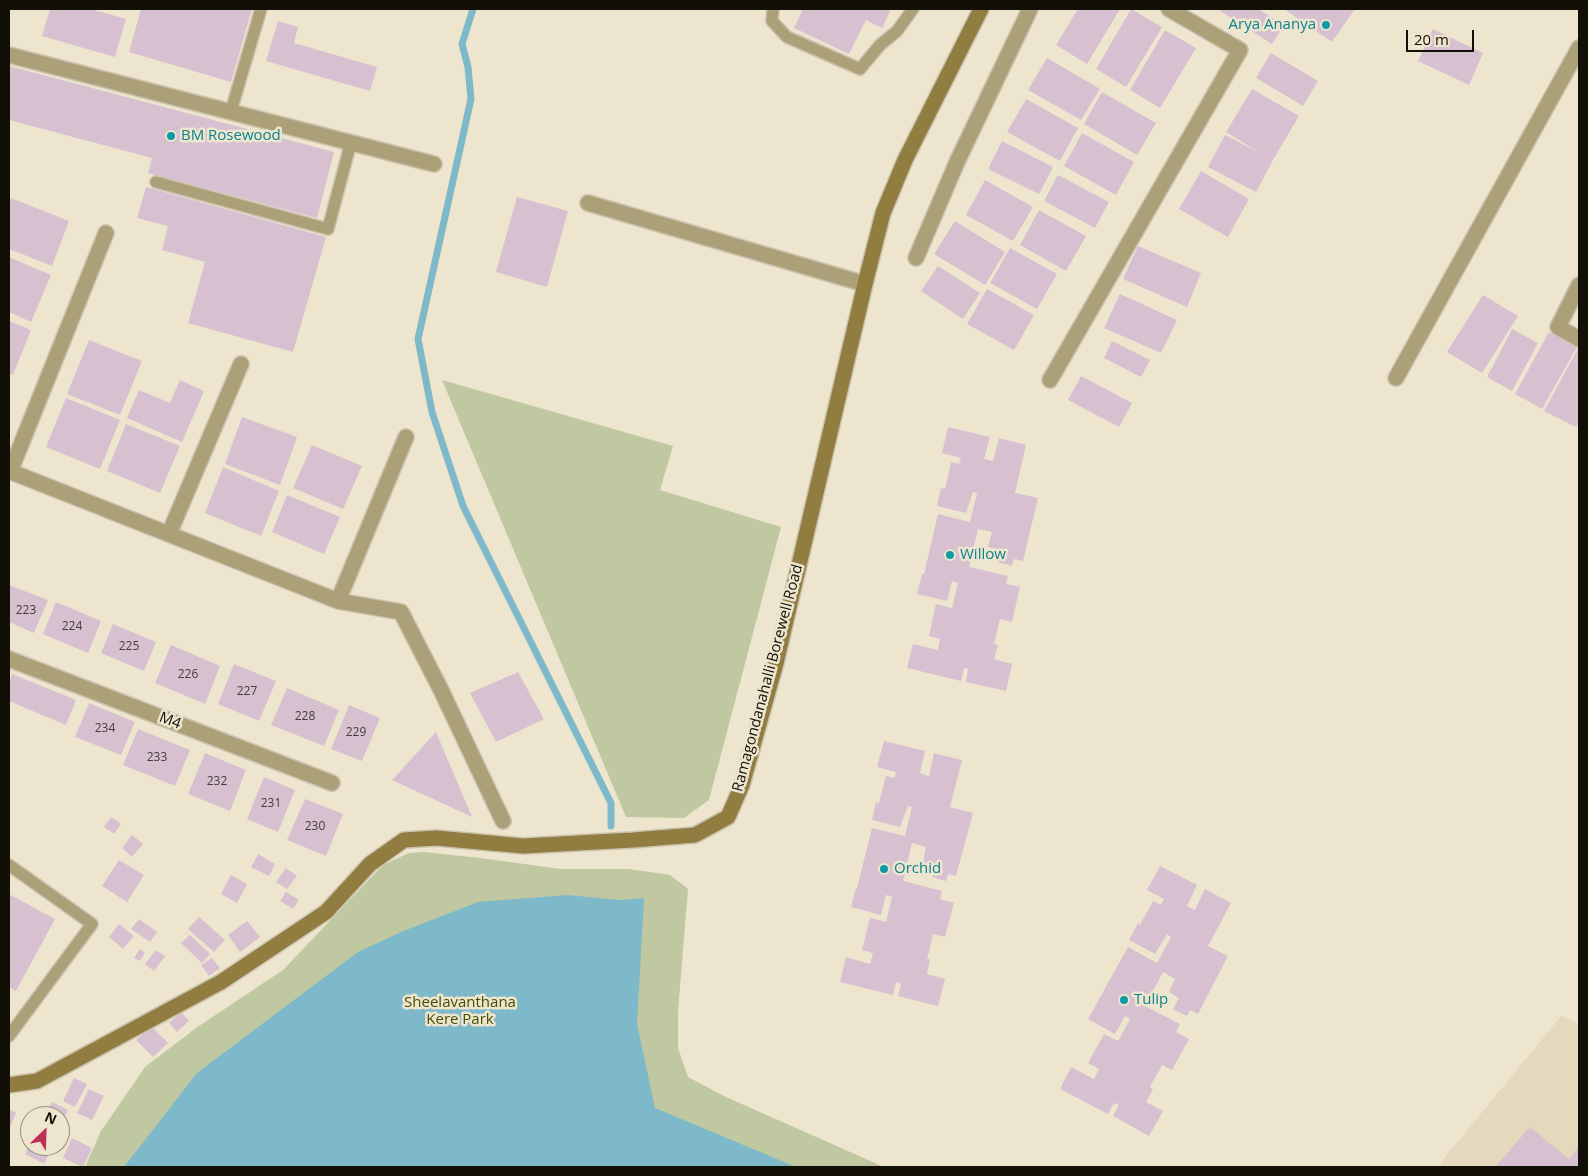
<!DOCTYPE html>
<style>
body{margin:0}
#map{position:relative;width:1588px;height:1176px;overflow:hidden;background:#eee5cf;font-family:"Open Sans",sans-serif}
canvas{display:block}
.frame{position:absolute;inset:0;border:10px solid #120f07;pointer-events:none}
.north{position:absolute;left:20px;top:1106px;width:50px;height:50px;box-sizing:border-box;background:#eee5cf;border:1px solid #968f7f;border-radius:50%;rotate:24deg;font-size:14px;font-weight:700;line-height:20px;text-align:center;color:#120f07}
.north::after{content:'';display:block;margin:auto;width:18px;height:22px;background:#bf3058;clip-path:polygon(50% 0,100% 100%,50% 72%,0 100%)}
.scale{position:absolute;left:1406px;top:30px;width:68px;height:22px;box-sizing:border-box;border:2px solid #120f07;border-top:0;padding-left:6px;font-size:15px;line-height:18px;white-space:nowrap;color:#120f07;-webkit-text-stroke:4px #eee5cf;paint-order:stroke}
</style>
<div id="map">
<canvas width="1588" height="1176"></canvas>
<div class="frame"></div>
<div class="north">N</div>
<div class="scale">20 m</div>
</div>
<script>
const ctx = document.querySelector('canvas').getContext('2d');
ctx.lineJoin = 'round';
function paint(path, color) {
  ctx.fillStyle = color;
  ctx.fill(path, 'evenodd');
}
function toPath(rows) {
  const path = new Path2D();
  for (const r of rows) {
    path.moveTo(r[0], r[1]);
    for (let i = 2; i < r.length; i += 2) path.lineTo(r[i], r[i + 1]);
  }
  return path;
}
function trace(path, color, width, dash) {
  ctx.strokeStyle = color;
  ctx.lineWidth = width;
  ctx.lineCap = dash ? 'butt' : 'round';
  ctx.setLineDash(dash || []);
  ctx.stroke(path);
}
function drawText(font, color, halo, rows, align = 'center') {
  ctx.font = font + ' "Open Sans",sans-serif';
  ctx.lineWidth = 5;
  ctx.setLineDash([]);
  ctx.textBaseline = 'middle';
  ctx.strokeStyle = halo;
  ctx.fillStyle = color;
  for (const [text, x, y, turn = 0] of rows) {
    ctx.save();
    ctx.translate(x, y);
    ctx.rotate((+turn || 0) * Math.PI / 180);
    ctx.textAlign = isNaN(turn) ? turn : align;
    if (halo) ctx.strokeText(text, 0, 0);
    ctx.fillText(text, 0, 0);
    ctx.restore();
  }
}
paint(toPath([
 [1562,1015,1579,1025,1579,1167,1437,1167]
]), '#e4d9bc');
paint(toPath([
 [442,380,673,446,660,490,781,527,709,800,684,818,626,817],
 [425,852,480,858,561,869,629,869,670,875,688,889,678,1012,678,1048,688,1077,726,1097,884,1167,85,1167,101,1131,145,1067,196,1028,283,970,383,865,409,853]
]), '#bfc8a1');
paint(toPath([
 [567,895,620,900,644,898,637,1024,655,1108,796,1167,124,1167,197,1073,358,952,401,932,478,902]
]), '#7eb9ca');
trace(toPath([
 [473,9,462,44,468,67,471,99,418,339,432,412,463,506,611,803,611,826]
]), '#7eb9ca', 7);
paint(toPath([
 [50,9,91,9,126,19,115,57,42,36],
 [141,9,252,9,231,82,129,52],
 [803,9,891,9,882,28,866,20,849,54,794,28],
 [1078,9,1120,9,1087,64,1056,45],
 [1131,9,1162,27,1126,87,1096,69],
 [1217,9,1258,9,1284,25,1272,44],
 [1284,9,1355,9,1332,42],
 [278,21,298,27,294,43,377,67,370,91,266,61],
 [1433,29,1483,53,1469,85,1418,61],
 [1165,30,1196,48,1160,108,1130,90],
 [1271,53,1318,81,1303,106,1256,78],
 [1047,58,1100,89,1081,120,1028,90],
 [9,66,334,152,317,218,148,173,152,158,9,120],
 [1252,89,1299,116,1273,160,1256,192,1208,167,1225,135,1260,153,1226,132],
 [1102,92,1156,123,1137,155,1084,124],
 [1026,99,1078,128,1060,161,1007,132],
 [1082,133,1134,162,1116,195,1064,166],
 [1002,141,1053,167,1039,194,988,169],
 [1201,171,1249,199,1228,237,1179,209],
 [1058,175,1109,202,1095,228,1044,201],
 [985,180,1033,207,1013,241,966,215],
 [146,187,326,237,293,352,188,323,205,262,162,250,168,226,137,218],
 [517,197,568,211,547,287,496,272],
 [11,198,69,221,52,266,9,249,9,205],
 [1039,210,1086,236,1066,271,1020,245],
 [955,221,1005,252,985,285,934,254],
 [1138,246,1201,273,1187,307,1123,279],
 [1010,248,1057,274,1037,309,990,283],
 [9,257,51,275,31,322,9,312],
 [938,266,980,293,963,319,921,291],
 [987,289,1034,315,1014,350,967,324],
 [1120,294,1177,320,1161,353,1104,328],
 [1483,295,1518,316,1482,373,1447,352],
 [9,321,31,330,13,375,9,373],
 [1512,329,1538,343,1512,391,1487,377],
 [1549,332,1577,347,1542,409,1515,394],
 [89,340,142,361,120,415,67,394],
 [1112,341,1150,360,1141,377,1104,358],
 [1579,347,1579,421,1576,427,1544,411],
 [1081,376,1132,403,1119,427,1068,400],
 [180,380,204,391,182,442,127,418,139,390,170,403],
 [66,398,120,420,100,469,46,447],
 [242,417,297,437,280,485,225,464],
 [126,424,180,446,160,493,107,471],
 [948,427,990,437,984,459,993,461,999,438,1026,445,1015,493,1038,498,1023,561,1014,559,1012,566,997,562,1000,550,988,547,992,532,978,529,969,567,1008,576,1006,584,1020,587,1012,622,1000,619,994,644,998,645,994,659,1012,664,1006,691,966,682,968,669,964,668,961,681,907,668,913,644,938,650,940,639,929,636,936,604,952,608,958,583,952,581,947,601,917,594,922,574,924,574,938,514,970,522,977,493,973,492,966,513,937,506,941,488,945,489,951,462,959,464,961,458,942,453],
 [312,445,362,466,343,509,293,488],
 [223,467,279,491,261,536,205,513],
 [287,495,340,517,324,554,272,532],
 [9,585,48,600,34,633,9,622],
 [56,602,101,621,88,653,43,634],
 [113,624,156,642,144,671,101,653],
 [171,645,220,666,205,704,155,683],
 [234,664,276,681,259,721,218,704],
 [518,672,544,719,496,742,470,693],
 [12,674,76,700,66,725,9,701,9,683],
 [287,688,339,710,324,746,271,725],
 [89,703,135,722,121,755,75,737],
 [349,705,380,718,362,761,331,749],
 [138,729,190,750,175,786,123,765],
 [436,732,472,817,392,780],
 [884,741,925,751,920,773,929,776,934,753,962,760,950,807,973,813,956,876,948,874,946,881,932,877,935,865,923,862,926,847,912,843,903,881,942,891,940,899,954,903,945,937,933,934,927,959,930,959,927,974,945,979,938,1006,898,996,901,984,896,982,893,995,840,982,846,957,870,964,873,953,862,950,870,918,886,922,892,897,886,895,881,915,851,907,856,888,857,888,872,828,905,836,912,807,908,806,900,827,872,820,876,802,879,803,886,776,894,778,896,772,877,767],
 [205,753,246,770,230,811,188,794],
 [264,777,295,790,278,832,247,819],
 [305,799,343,814,326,856,287,840],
 [111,817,121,824,114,834,104,827],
 [132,835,143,844,132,857,122,848],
 [258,854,275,864,269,876,251,867],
 [119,860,144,875,127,902,102,886],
 [1160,866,1197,885,1187,906,1195,910,1205,889,1231,903,1208,946,1228,956,1198,1014,1190,1010,1187,1016,1173,1009,1179,998,1169,992,1175,979,1163,972,1145,1006,1180,1024,1176,1032,1189,1039,1172,1070,1162,1065,1150,1087,1153,1089,1146,1102,1163,1111,1149,1136,1113,1116,1119,1105,1114,1103,1108,1114,1060,1089,1071,1067,1094,1079,1099,1069,1088,1063,1104,1034,1118,1041,1130,1019,1125,1016,1115,1034,1088,1019,1128,947,1157,963,1171,937,1167,934,1155,954,1129,940,1138,923,1140,925,1153,901,1161,905,1164,899,1147,890],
 [286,868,297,876,287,889,276,882],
 [231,875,247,884,237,903,221,894],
 [286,892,299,900,293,909,280,901],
 [9,894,55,919,16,991,9,987],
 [199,917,225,940,214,952,188,929],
 [139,919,157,932,150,942,131,929],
 [247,921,260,937,240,952,228,935],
 [119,924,134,936,123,949,109,937],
 [190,935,210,954,202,963,181,943],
 [140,949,145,953,140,961,134,958],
 [156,950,165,956,154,971,145,964],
 [212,958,220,968,209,976,201,965],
 [181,1012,189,1021,177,1032,169,1023],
 [151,1026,168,1043,153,1057,136,1040],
 [74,1078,87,1084,75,1107,63,1101],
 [89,1089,104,1096,92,1120,77,1113],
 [52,1102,68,1110,60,1126,60,1116,45,1116],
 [9,1109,16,1113,9,1129],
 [1530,1127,1569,1159,1579,1147,1579,1167,1495,1167],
 [72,1138,92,1148,83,1167,63,1158],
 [29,1146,38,1146,50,1152,44,1164,25,1154]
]), '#d7c1d0');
const lane = toPath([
 [773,9,772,21,787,37,860,69,880,45,897,31,913,9],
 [231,111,261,9],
 [156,182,328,229,351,142],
 [9,865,92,924,9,1036]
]);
const street = toPath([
 [9,55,434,164],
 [588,203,865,284],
 [916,258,957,162,1030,9],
 [1579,285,1558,327,1579,339],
 [1396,378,1579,48],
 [1050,380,1240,50,1169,9],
 [9,471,338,601,401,612,441,690,503,821],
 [10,472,106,233],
 [169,534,241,364],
 [338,601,406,437],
 [9,659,332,783]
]);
const secondary = toPath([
 [9,1085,37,1081,221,982,326,912,370,864,404,840,436,838,523,846,633,840,695,835,728,817,742,785,776,663,865,284,883,213,905,160,981,9]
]);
trace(lane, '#cbc3af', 14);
trace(street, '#cbc3af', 18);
trace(secondary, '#cbc3af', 18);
trace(lane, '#aca078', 11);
trace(street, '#aca078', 15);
trace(secondary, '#907d3f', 15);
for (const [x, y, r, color] of [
 [1326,25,5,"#0f9aa8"],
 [171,136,5,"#0f9aa8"],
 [950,555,5,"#0f9aa8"],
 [884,869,5,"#0f9aa8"],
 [1124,1000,5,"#0f9aa8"]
]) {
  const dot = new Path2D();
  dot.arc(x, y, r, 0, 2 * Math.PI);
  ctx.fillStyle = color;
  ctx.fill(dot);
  trace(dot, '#eee5cf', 2);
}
drawText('12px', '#433c39', null, [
 ["223",26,611],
 ["224",72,627],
 ["225",129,647],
 ["226",188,675],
 ["227",247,692],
 ["228",305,717],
 ["234",105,729],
 ["229",356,733],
 ["233",157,758],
 ["232",217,782],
 ["231",271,804],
 ["230",315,827]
]);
drawText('15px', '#0d838f', '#eee5cf', [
 ["Arya Ananya",1316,25,"right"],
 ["BM Rosewood",181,136],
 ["Willow",960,555],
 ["Orchid",894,869],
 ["Tulip",1134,1000]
], 'left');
drawText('15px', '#120f07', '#eee5cf', [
 ["Ramagondanahalli Borewell Road",768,678,-75],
 ["M4",170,721,21]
]);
drawText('15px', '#454f00', '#eee5cf', [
 ["Sheelavanthana",460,1003],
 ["Kere Park",460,1020]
]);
</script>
